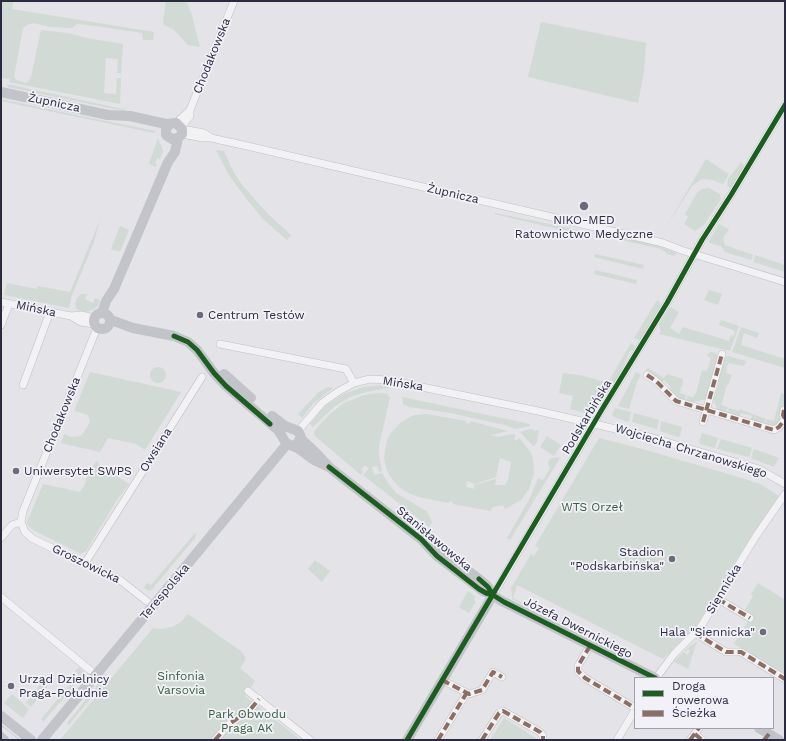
<!DOCTYPE html>
<meta charset="utf-8">
<style>
body{margin:0}
#map{position:relative;width:786px;height:741px;overflow:hidden;background:#e3e3e8;font-family:"Work Sans",sans-serif}
canvas{display:block}
.frame{position:absolute;inset:0;border:2px solid #2a2a41;pointer-events:none}
.legend{position:absolute;left:634px;top:677px;width:140px;height:52px;box-sizing:border-box;background:#f1f1f7;border:1px solid #a1a1ae;margin:0;padding:5px 7px;list-style:none;font-size:12px;color:#2a2a41}
.legend li{display:flex;align-items:center;gap:8px;height:20px}
.legend b{width:20px;border:1px solid #a1a1ae}
</style>
<div id="map">
<canvas width="786" height="741"></canvas>
<div class="frame"></div>
<ul class="legend">
<li><b style="height:5px;background:#1b5e20"></b>Droga rowerowa</li>
<li><b style="height:5px;background:#8d6e63"></b>Ścieżka</li>
</ul>
</div>
<script>
const ctx = document.querySelector('canvas').getContext('2d');
ctx.lineJoin = 'round';
function paint(path, color) {
  ctx.fillStyle = color;
  ctx.fill(path, 'evenodd');
}
function toPath(rows) {
  const path = new Path2D();
  for (const r of rows) {
    if (r.length === 3) {
      path.moveTo(r[0] + r[2], r[1]);
      path.arc(r[0], r[1], r[2], 0, 2 * Math.PI);
      continue;
    }
    path.moveTo(r[0], r[1]);
    for (let i = 2; i < r.length; i += 2) path.lineTo(r[i], r[i + 1]);
  }
  return path;
}
function trace(path, color, width, dash) {
  ctx.strokeStyle = color;
  ctx.lineWidth = width;
  ctx.lineCap = dash ? 'butt' : 'round';
  ctx.setLineDash(dash || []);
  ctx.stroke(path);
}
function drawText(font, color, halo, rows, align = 'center') {
  ctx.font = font + ' "Work Sans",sans-serif';
  ctx.lineWidth = 3.5;
  ctx.setLineDash([]);
  ctx.textBaseline = 'middle';
  ctx.strokeStyle = halo;
  ctx.fillStyle = color;
  for (const [text, x, y, turn = 0] of rows) {
    ctx.save();
    ctx.translate(x, y);
    ctx.rotate((+turn || 0) * Math.PI / 180);
    ctx.textAlign = isNaN(turn) ? turn : align;
    if (halo) ctx.strokeText(text, 0, 0);
    ctx.fillText(text, 0, 0);
    ctx.restore();
  }
}
paint(toPath([
 [1,1,13,1,12,9,154,32,153,40,143,40,142,33,88,25,77,24,72,28,50,27,33,23,27,25,23,28,14,77,16,80,25,83,28,82,31,77,41,30,67,33,92,39,123,44,121,73,117,73,118,59,106,58,104,93,116,94,117,78,121,78,120,104,9,82,10,79,1,78],
 [166,1,186,1,191,12,200,47,188,45,174,30,164,25,163,22],
 [541,22,646,43,644,72,638,103,528,77],
 [7,84,127,110,124,111,8,87],
 [1,99,76,115,156,131,154,133,1,101],
 [158,138,163,151,160,159,157,158,155,163,157,164,156,167,149,164],
 [216,150,224,151,234,173,243,186,268,214,291,235,287,240,263,219,249,202,230,177],
 [706,159,729,174,724,183,722,184,713,180,702,179,692,186,665,229],
 [741,162,743,164,744,169,732,187,727,187,728,179],
 [709,188,720,194,721,199,704,225,695,231,684,224,688,216,685,214,697,193,702,189],
 [495,213,579,230,585,234,584,235,494,214],
 [100,220,94,242,72,295,69,308,4,295,7,283,37,289,38,286,70,292],
 [719,224,729,229,723,238,725,245,753,255,751,260,725,252,721,246,709,243,709,241],
 [120,226,129,230,120,252,111,249],
 [616,235,653,244,677,253,674,256,668,254,661,249,617,239,615,237],
 [595,254,644,265,643,269,594,257],
 [755,255,785,265,785,272,754,262],
 [595,270,637,280,636,284,594,274],
 [709,290,722,294,718,305,704,300],
 [81,294,87,294,85,299,93,303,95,298,100,300,98,306,92,310,86,312,77,310,75,304,77,298],
 [657,300,660,302,660,307,641,339,639,340,634,338],
 [670,307,679,312,670,328,679,334,683,327,729,341,731,335,734,336,735,331,719,325,721,320,739,326,730,351,659,334,661,331,659,325],
 [741,327,759,333,757,338,744,333,741,345,785,359,785,368,732,352],
 [631,343,635,346,634,350,630,351,613,387,598,408,594,407],
 [711,352,716,353,719,357,714,377,709,381,712,382,709,394,706,396,707,399,693,402,686,401,687,396,694,397,695,394,696,394,702,370,707,371,711,358,707,356,709,353],
 [728,356,746,361,744,366,728,363,726,373,732,375,728,385,727,385,721,405,728,407,726,413,715,410,717,408,712,397,715,396,719,383,717,380,724,358],
 [158,375,8],
 [648,368,664,378,667,374,683,379,682,387,681,387,680,390,681,390,680,393,686,395,684,401,676,398,668,390,671,387,664,380,661,383,645,372],
 [90,372,181,392,145,450,136,444,108,438,100,452,61,443,64,434,71,437,81,436,88,426,90,421,88,415,74,411],
 [636,372,641,375,637,382,629,409,618,406],
 [563,373,580,375,605,382,587,412,585,413,570,409,573,396,559,393],
 [385,385,389,388,370,391,350,397,334,407,313,427,310,424,324,407,343,394,364,387],
 [332,387,333,388,313,404,302,418,298,414,319,392,326,388],
 [380,393,388,394,388,396,390,397,379,446,379,457,382,471,379,472,377,466,372,467,374,475,382,473,388,483,396,493,426,511,429,515,432,522,429,527,363,475,369,469,366,466,364,466,361,470,363,472,361,475,315,436,314,432,322,422,331,413,344,403,364,395],
 [781,393,785,394,785,404,778,424,774,426,765,424,767,419,774,421],
 [402,397,530,424,530,426,515,429,505,425,450,413,409,407,403,404],
 [615,408,631,412,629,421,628,422,614,417,612,414],
 [729,408,739,411,739,409,766,419,764,424,751,420,752,416,741,413,739,417,727,413],
 [634,413,659,420,657,429,632,422],
 [427,414,466,421,466,423,469,424,470,421,508,431,490,435,498,437,513,434,516,435,514,439,516,441,519,438,530,451,533,458,534,473,529,489,521,500,505,509,503,505,493,507,490,511,453,504,453,502,449,501,449,503,423,498,410,494,400,488,389,475,386,467,384,457,387,440,391,433,400,423,414,415],
 [500,458,511,462,508,480,505,485,495,485,496,479,474,485,474,489,466,487,467,481,475,484,496,477],
 [661,421,682,427,680,436,678,437,660,431],
 [530,429,537,431,539,430,537,442,534,446,532,445,520,432],
 [702,433,718,438,715,448,700,444,699,442],
 [547,436,561,445,554,456,540,447],
 [599,438,646,450,745,479,760,484,779,496,745,546,695,628,663,659,517,585,513,598,549,616,548,617,512,599,512,591,511,591,511,588,531,554,534,556,539,548,535,546],
 [721,439,752,448,749,457,717,449],
 [754,449,779,458,774,467,751,458],
 [558,457,560,458,510,540,507,538,530,498,538,478,542,480,544,479,550,468,548,464,549,460,552,458],
 [96,461,99,463,98,464,129,484,117,500,86,551,81,554,33,530,28,525,27,522,43,484,80,492,84,486,88,475],
 [195,533,196,534,196,537,152,589,150,591,145,589,144,587,147,583,151,585],
 [315,560,330,571,322,582,308,569],
 [758,583,784,599,785,597,785,675,734,644,752,615,745,610,753,596,751,594],
 [468,591,475,596,474,601,476,601,469,613,459,607],
 [188,614,242,652,246,659,240,668,255,681,245,696,301,740,60,740,153,628,161,629,172,627,181,622],
 [697,641,688,669,674,662,683,652,688,655,690,650,688,649,686,652,684,651],
 [79,667,85,673,44,721,41,719,79,674,75,671],
 [103,673,108,677,69,725,67,723,97,686,95,683],
 [41,681,48,686,31,707,26,703,39,686,38,685],
 [12,694,29,709,23,718,4,703],
 [504,718,536,738,535,740,490,740]
]), '#d1dad4');
const street = toPath([
 [176,123,190,110],
 [181,127,190,116,190,110,200,85,234,1],
 [182,129,204,133,210,137],
 [182,134,203,138,211,138,243,145,663,243,684,251,785,282],
 [1,302,71,316,81,322,93,324],
 [71,316,81,315,94,318],
 [1,325,9,304],
 [97,328,23,511,21,522,25,532,33,539,120,580,153,606],
 [220,344,346,369,354,383],
 [647,375,656,381,676,401,774,430,779,427,785,419],
 [23,385,50,312],
 [784,410,783,415,785,419],
 [703,422,722,354],
 [298,431,322,403,339,391,354,383,370,379,388,380,538,411,646,436,759,469,785,484],
 [1,538,12,525,21,522],
 [85,563,202,377],
 [493,595,601,411,667,303,702,240,731,195,785,105],
 [1,597,96,675],
 [718,599,750,618],
 [695,633,726,652,741,652,785,679],
 [590,646,578,666,578,671,585,678,635,708],
 [656,678,674,654,700,628,756,536,785,494],
 [442,680,469,694,482,690,493,672,502,677],
 [248,691,310,740],
 [695,734,702,740],
 [215,740,229,724,250,710,259,699],
 [438,740,466,694],
 [482,740,499,713,503,711,540,732,543,736,543,740],
 [617,740,635,710],
 [690,740,699,728]
]);
trace(street, '#c0c0c5', 8);
trace(street, '#f2f2f5', 7);
trace(toPath([
 [1,92,108,115,130,116,166,124,176,123,182,129,182,134,178,138,172,139,166,135,166,130,169,124],
 [102,321,8],
 [102,313,106,301,114,289,168,162,175,152,178,138],
 [111,320,133,328,174,336,188,342,197,350,214,373,226,386,278,430,286,443,299,449,314,460,329,467],
 [224,374,251,398],
 [272,416,285,426,298,431,301,437,297,444],
 [301,439,317,454,329,467,421,539,437,556,483,591,493,595],
 [421,539,441,550,484,583,489,588,493,595,500,600,655,678],
 [1,716,31,740],
 [759,728,779,740],
 [1,737,4,740],
 [42,740,287,444],
 [407,740,493,595]
]), '#c3c3ca', 10);
trace(toPath([
 [1,725,20,740]
]), '#ccccd0', 1);
trace(toPath([
 [647,375,656,381,676,401,774,430,779,427,785,419],
 [784,410,783,415,785,419],
 [703,422,722,354],
 [718,599,750,618],
 [695,633,726,652,741,652,785,679],
 [590,646,578,666,578,671,585,678,635,708],
 [442,680,469,694,482,690,493,672,502,677],
 [695,734,702,740],
 [215,740,229,724,250,710,259,699],
 [438,740,466,694],
 [482,740,499,713,503,711,540,732,543,736,543,740],
 [690,740,699,728],
 [764,740,769,734]
]), '#8d6e63', 4, [8, 4]);
trace(toPath([
 [174,336,188,342,197,350,214,373,226,386,270,424],
 [329,467,421,539,437,556,479,589,486,593,493,595],
 [479,579,488,587,493,595,504,602,655,678],
 [407,740,601,411,667,303,702,240,731,195,785,105]
]), '#1b5e20', 5);
for (const [x, y, r, color] of [
 [584,206,5,"#6b6b7b"],
 [200,315,4,"#6b6b7b"],
 [16,471,4,"#6b6b7b"],
 [672,559,4,"#6b6b7b"],
 [763,632,4,"#6b6b7b"],
 [11,686,4,"#6b6b7b"]
]) {
  const dot = new Path2D();
  dot.arc(x, y, r, 0, 2 * Math.PI);
  ctx.fillStyle = color;
  ctx.fill(dot);
  trace(dot, '#f1f1f7', 1.5);
}
drawText('12px', '#2a2a41', '#f1f1f7', [
 ["Chodakowska",212,56,-68],
 ["Żupnicza",54,103,12],
 ["Żupnicza",453,194,13],
 ["Mińska",36,309,12],
 ["Mińska",403,384,9],
 ["Chodakowska",62,415,-68],
 ["Podskarbińska",587,417,-59],
 ["Owsiana",156,450,-58],
 ["Wojciecha Chrzanowskiego",691,451,17],
 ["Stanisławowska",434,539,40],
 ["Groszowicka",86,564,26],
 ["Siennicka",724,589,-59],
 ["Terespolska",165,592,-50],
 ["Józefa Dwernickiego",578,628,27]
]);
drawText('12px', '#2a2a41', '#f1f1f7', [
 ["NIKO-MED",584,220,"center"],
 ["Ratownictwo Medyczne",584,234,"center"],
 ["Centrum Testów",208,315],
 ["Uniwersytet SWPS",24,471],
 ["Stadion",664,552,"right"],
 ["\"Podskarbińska\"",664,566,"right"],
 ["Hala \"Siennicka\"",755,632,"right"],
 ["Urząd Dzielnicy",19,679],
 ["Praga-Południe",19,693]
], 'left');
drawText('12px', '#375d3e', '#f1f1f7', [
 ["WTS Orzeł",592,507],
 ["Sinfonia",181,676],
 ["Varsovia",181,690],
 ["Park Obwodu",247,714],
 ["Praga AK",247,728]
]);
</script>
